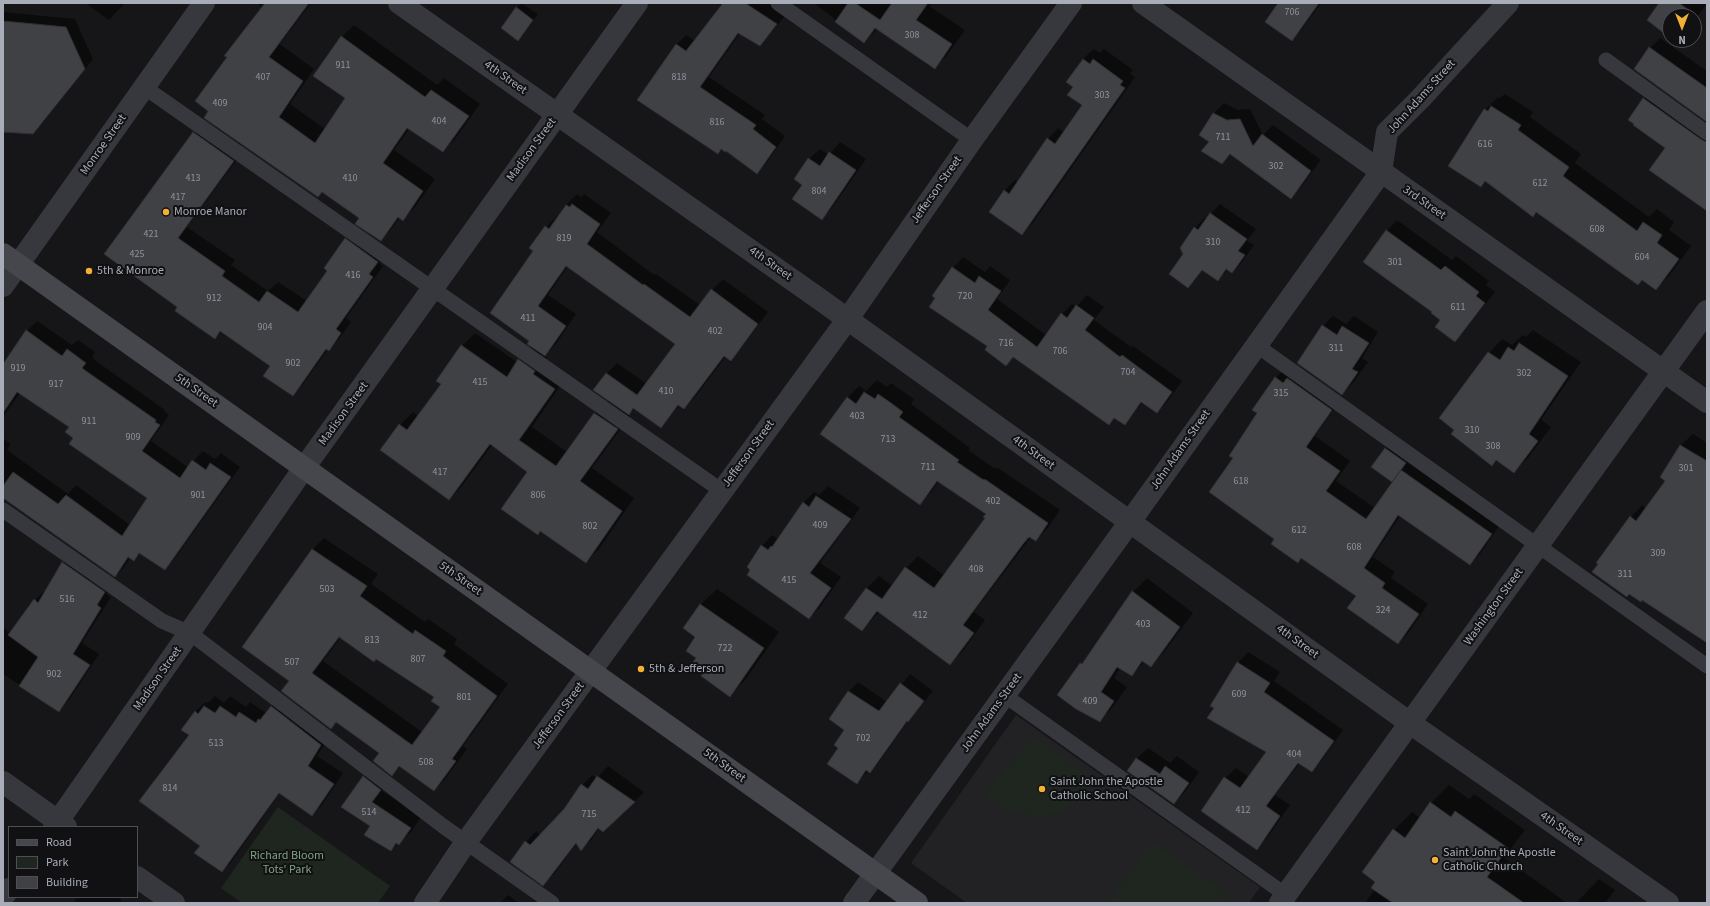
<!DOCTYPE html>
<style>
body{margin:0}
#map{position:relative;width:1710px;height:906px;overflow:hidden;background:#161618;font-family:"Source Sans 3",sans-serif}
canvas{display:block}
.frame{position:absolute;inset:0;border:4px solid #a8adb8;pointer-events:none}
.legend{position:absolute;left:8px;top:826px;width:130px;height:72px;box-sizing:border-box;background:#111113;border:1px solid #4d4f55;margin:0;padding:5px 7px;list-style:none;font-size:12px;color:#a8adb8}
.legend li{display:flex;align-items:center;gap:8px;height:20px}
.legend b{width:20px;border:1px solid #4d4f55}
.north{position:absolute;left:1662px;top:8px;width:40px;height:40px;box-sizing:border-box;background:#111113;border:1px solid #4d4f55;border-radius:50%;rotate:180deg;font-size:11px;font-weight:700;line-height:16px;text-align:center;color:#a8adb8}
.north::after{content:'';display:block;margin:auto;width:14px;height:18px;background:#f2b134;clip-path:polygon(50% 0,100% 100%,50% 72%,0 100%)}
</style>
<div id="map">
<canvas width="1710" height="906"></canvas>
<div class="frame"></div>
<ul class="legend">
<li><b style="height:5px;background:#45474d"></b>Road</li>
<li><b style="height:11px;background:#1e261f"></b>Park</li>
<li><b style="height:11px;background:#404145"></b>Building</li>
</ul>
<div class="north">N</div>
</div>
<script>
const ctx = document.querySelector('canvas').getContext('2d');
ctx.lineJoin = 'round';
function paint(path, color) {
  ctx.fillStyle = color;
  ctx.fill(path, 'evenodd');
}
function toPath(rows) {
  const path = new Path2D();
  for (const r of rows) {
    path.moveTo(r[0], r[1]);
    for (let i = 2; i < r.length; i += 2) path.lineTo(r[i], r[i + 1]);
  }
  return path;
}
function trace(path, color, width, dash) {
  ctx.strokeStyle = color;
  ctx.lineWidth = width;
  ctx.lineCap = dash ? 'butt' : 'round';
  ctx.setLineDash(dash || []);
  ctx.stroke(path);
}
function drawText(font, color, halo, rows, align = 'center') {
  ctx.font = font + ' "Source Sans 3",sans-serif';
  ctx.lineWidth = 4;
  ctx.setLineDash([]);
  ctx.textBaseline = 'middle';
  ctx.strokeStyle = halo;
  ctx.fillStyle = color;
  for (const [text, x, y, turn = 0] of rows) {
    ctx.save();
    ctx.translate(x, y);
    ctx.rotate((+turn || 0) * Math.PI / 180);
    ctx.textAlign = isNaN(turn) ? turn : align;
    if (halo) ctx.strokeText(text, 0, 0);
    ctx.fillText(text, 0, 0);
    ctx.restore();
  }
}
paint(toPath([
 [1016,715,1260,887,1249,903,967,903,911,863]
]), '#222225');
paint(toPath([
 [1041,741,1095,782,1081,799,1058,813,1035,817,1007,810,984,796,1026,742],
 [278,807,390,886,378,903,242,903,221,888],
 [1152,841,1228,895,1222,903,1108,903]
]), '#1e261f');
paint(toPath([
 [85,3,125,3,109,20],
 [257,3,311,3,280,44,314,69,290,104,325,129,346,97,342,37,354,25,437,85,444,78,480,104,455,139,443,151,410,128,394,150,435,179,415,207,403,219,400,217,392,228,381,240,360,218,323,191,205,117,263,8],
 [521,3,538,14,523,34,502,28],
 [724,3,770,3,787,14,760,45,740,33,709,77,765,115,762,119,785,136,767,162,757,172,726,149,722,148,718,152,676,45,686,35,695,41],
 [814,3,888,3,891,5,893,3,931,3,929,6,965,30,948,54,934,68,877,29,864,42],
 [1273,3,1321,3,1302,29,1292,40,1277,6],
 [1660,3,1704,3,1706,5,1694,21,1694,16,1670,16,1670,36],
 [3,12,75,19,93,59,42,124,33,133,3,125],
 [1660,38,1707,71,1707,121,1635,69,1650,48],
 [1094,49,1100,53,1104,49,1133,70,1130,74,1135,77,1032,224,1021,234,1004,191,1015,180,1018,182,1048,139,1058,128,1064,133,1084,105,1074,87,1067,82,1083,59],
 [1654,89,1707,127,1707,203,1667,147,1630,120,1644,99],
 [1505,94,1533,112,1530,117,1581,154,1575,163,1649,217,1657,209,1674,222,1669,230,1691,246,1669,276,1656,289,1537,211,1533,216,1486,181,1481,185,1485,110,1498,97,1500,98],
 [1224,103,1238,110,1250,109,1263,135,1273,125,1321,160,1301,187,1290,198,1231,154,1222,163,1210,141,1201,135,1214,113],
 [204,122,244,150,187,227,235,260,231,265,268,291,278,282,307,301,328,270,345,239,356,228,387,251,379,263,383,266,346,318,351,322,339,339,328,349,303,384,293,395,271,366,222,331,215,338,179,307,105,253,194,133],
 [840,142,866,159,832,208,822,218,803,185,809,159,820,149,829,155],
 [577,194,581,197,584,194,611,213,597,232,654,275,656,274,700,305,712,290,723,279,768,312,741,348,731,359,726,356,695,397,684,408,680,405,661,427,634,408,628,414,630,416,592,468,634,498,599,549,586,562,541,530,538,533,528,472,492,445,462,486,449,499,382,450,400,425,413,412,418,416,442,383,462,346,475,333,517,362,532,346,530,341,535,251,546,227,557,216,558,217,566,205],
 [568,266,676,344,647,384,617,363,607,373,609,400,595,413,567,452,532,427,567,376,545,360,547,358,544,356,556,344,576,314,548,295],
 [1220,204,1256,229,1247,241,1254,245,1242,262,1232,272,1228,269,1218,280,1203,269,1188,287,1184,254,1195,228,1204,218,1206,219],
 [1397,220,1452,260,1456,256,1489,281,1486,285,1495,292,1465,330,1454,341,1387,231],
 [963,257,985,272,990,266,1010,280,997,299,1046,335,1062,314,1072,304,1076,307,1087,295,1104,307,1094,320,1131,347,1133,346,1182,381,1167,402,1157,412,1143,402,1125,424,1115,417,1108,424,1014,357,1006,365,989,346,953,268],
 [1333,316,1346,324,1354,316,1378,332,1362,358,1368,362,1352,384,1342,394,1323,326],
 [37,321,72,345,78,340,95,352,92,357,96,361,165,410,164,411,169,415,151,441,188,467,203,451,215,459,221,453,240,467,175,558,165,568,141,552,133,560,130,558,125,566,115,576,3,497,3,438,11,444,7,450,68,494,76,485,130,525,148,497,74,437,70,427,20,393,3,417,3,366,27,331],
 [1533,330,1581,362,1541,420,1551,427,1528,458,1514,472,1497,459,1492,464,1456,430,1441,418,1489,353,1502,339,1512,345,1523,335,1526,337],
 [1286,368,1341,399,1315,436,1350,461,1336,481,1375,508,1397,477,1372,467,1385,448,1396,438,1415,452,1408,464,1412,460,1501,523,1480,554,1470,564,1400,516,1373,557,1395,572,1391,578,1428,604,1408,633,1398,643,1357,596,1302,557,1297,562,1276,538,1234,457,1275,378],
 [877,380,887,387,891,383,914,399,911,404,970,448,968,450,994,468,998,468,1060,510,1048,528,1036,540,1031,537,974,612,985,620,962,652,950,663,879,612,862,630,845,617,867,588,879,576,893,586,906,568,918,556,945,576,986,518,987,513,939,481,932,491,920,503,847,398,859,386,866,391],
 [1693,434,1707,443,1707,644,1642,599,1631,517,1642,505,1646,508,1667,480,1661,477,1681,445],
 [828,486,860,508,820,563,841,577,820,607,809,618,762,546,772,535,778,539,804,502,814,492,819,495],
 [324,538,378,574,371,584,425,622,428,619,457,639,454,644,508,684,463,746,467,749,445,779,434,790,400,766,392,774,380,752,337,722,331,728,290,681,312,550],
 [341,637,377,658,435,697,441,706,422,732,323,661],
 [73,553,114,582,106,594,111,597,82,643,99,654,69,700,59,711,3,674,3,627,10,633,35,600,45,590,46,591,63,563],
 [1147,578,1193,613,1164,652,1150,666,1144,662,1132,675,1120,668,1114,678,1127,687,1113,707,1099,721,1059,695,1087,657,1133,592],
 [717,589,779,632,745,680,730,695,706,670,697,657,697,636,684,628,701,604],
 [1248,652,1280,672,1274,681,1343,730,1322,760,1312,771,1300,763,1275,795,1290,805,1267,838,1257,849,1225,778,1236,768,1249,777,1267,752,1216,708,1238,663],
 [910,674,933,691,911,717,879,762,870,772,868,771,857,783,839,747,845,729,830,719,849,691,858,682,887,702],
 [215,696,224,703,230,696,246,707,250,702,266,713,281,696,331,734,317,756,343,773,322,805,311,815,280,793,232,861,222,871,201,846,190,735,195,712,205,702,208,703],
 [1148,748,1170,763,1177,756,1199,772,1184,793,1174,803,1128,771,1137,758],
 [374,766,391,779,382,791,421,817,410,833,391,850,371,826,363,777],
 [608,766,644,792,634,802,599,828,592,839,581,849,577,843,554,874,543,884,526,842,536,831,541,835,564,810,582,785,592,775,597,778],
 [1449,785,1469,799,1474,794,1525,830,1504,858,1567,903,1365,903,1375,889,1394,830,1412,812,1420,818,1431,803],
 [1599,879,1615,890,1605,903,1576,903],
 [508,895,519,903,500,903],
 [77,897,117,897,122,900,120,903,73,903]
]), '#0007');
const building = toPath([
 [265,3,309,3,269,57,303,81,279,117,315,143,345,98,313,76,341,36,425,97,431,90,469,116,443,152,407,128,383,163,423,191,403,221,398,217,381,241,355,224,359,218,322,192,318,197,204,118,208,111,195,101,227,57,224,56,265,3],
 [723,3,745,3,777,24,760,46,738,33,700,87,756,125,753,129,776,147,757,174,726,151,725,152,721,149,718,154,637,100,676,44,686,51,723,3],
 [848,3,855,3,880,20,892,3,928,3,916,20,952,44,935,69,875,28,864,43,835,22,848,3],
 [1278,3,1319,3,1292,41,1265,22,1278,3],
 [1659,3,1679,3,1697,16,1694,19,1694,16,1670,16,1670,38,1647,20,1659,3],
 [516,7,533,20,518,41,501,28,516,7],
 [3,21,66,27,85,69,33,134,3,132,3,21],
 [1649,47,1707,88,1707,122,1634,69,1649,47],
 [1083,59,1090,64,1093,59,1123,81,1120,85,1125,88,1022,235,989,212,1004,190,1009,194,1047,138,1055,144,1082,105,1067,95,1073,87,1066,82,1083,59],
 [1643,98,1702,140,1707,142,1707,211,1649,170,1665,148,1633,125,1634,124,1628,120,1643,98],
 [1491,106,1521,125,1518,130,1569,167,1563,176,1637,231,1643,222,1662,235,1657,243,1679,259,1656,290,1642,280,1638,285,1536,212,1533,217,1485,181,1481,187,1448,166,1484,109,1488,111,1491,106],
 [1213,113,1227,120,1240,119,1253,146,1262,134,1311,171,1291,199,1230,154,1222,164,1201,151,1209,142,1199,135,1213,113],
 [193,132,234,161,178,238,225,271,222,276,259,302,267,291,298,312,327,271,324,268,345,238,378,262,369,274,373,277,336,329,341,333,329,351,326,349,293,396,263,376,270,366,220,331,215,339,175,311,177,307,104,254,193,132],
 [829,152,856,170,822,220,792,199,802,185,794,179,808,158,820,166,829,152],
 [572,204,600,224,587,244,643,285,644,284,690,317,711,289,758,324,731,361,724,356,684,409,678,405,661,428,633,408,629,415,593,390,606,373,637,395,675,344,566,266,538,306,566,326,545,356,527,344,529,341,490,313,533,251,529,248,545,226,549,229,566,205,570,207,572,204],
 [1210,213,1247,239,1238,251,1245,255,1232,273,1226,269,1218,281,1202,270,1188,288,1169,274,1183,254,1180,248,1194,227,1198,230,1210,213],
 [1386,230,1441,270,1445,266,1479,292,1476,296,1485,303,1455,342,1435,327,1440,320,1431,313,1432,312,1363,262,1386,230],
 [952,267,975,283,979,276,1001,291,988,310,1037,347,1061,313,1067,318,1076,305,1094,318,1085,330,1120,357,1122,355,1172,392,1157,413,1141,402,1125,425,1114,418,1109,425,1013,357,1006,366,985,350,987,346,929,307,935,298,932,296,952,267],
 [1322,325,1337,335,1342,326,1369,343,1352,369,1358,372,1342,395,1297,363,1322,325],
 [26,330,62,356,67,349,86,363,82,368,86,371,156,420,155,422,160,425,142,451,180,478,192,460,206,470,210,463,231,477,165,570,139,553,134,561,128,557,115,577,3,498,3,486,13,472,58,504,66,495,122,536,147,498,69,444,73,438,65,432,69,427,17,392,3,413,3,364,26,330],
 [1519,343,1568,376,1529,434,1538,441,1514,473,1496,460,1492,466,1451,434,1454,430,1439,418,1488,352,1500,360,1508,347,1514,351,1519,343],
 [461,345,507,377,518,359,535,371,533,374,555,389,519,440,556,466,594,413,618,429,580,481,622,511,586,563,540,531,538,535,501,509,527,472,490,444,449,500,380,450,399,424,407,430,441,384,436,381,461,345],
 [1275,377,1283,383,1287,378,1332,410,1306,447,1340,471,1326,491,1366,519,1401,470,1492,534,1470,565,1398,515,1364,568,1385,583,1382,588,1419,614,1398,644,1347,608,1356,596,1301,558,1298,563,1271,544,1274,539,1209,492,1233,458,1229,456,1257,413,1252,410,1275,377],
 [864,392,875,399,878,394,891,403,903,412,899,417,959,460,957,462,982,479,986,480,1048,523,1036,541,1029,537,1023,544,963,625,974,633,950,665,877,611,862,631,844,618,866,588,882,599,905,567,934,588,985,518,983,517,986,514,937,481,920,505,820,434,847,397,856,404,864,392],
 [1680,445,1707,461,1707,643,1642,600,1641,602,1629,594,1627,597,1592,572,1598,564,1596,563,1630,516,1636,521,1665,481,1660,477,1680,445],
 [1385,448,1406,463,1392,482,1371,467,1385,448],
 [816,496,851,519,810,573,831,588,809,619,747,575,750,570,747,567,761,545,768,550,771,546,772,547,803,502,809,507,816,496],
 [312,549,367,586,360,596,413,634,415,630,446,651,443,656,497,696,452,759,456,761,434,791,399,766,392,776,373,761,379,753,336,722,331,729,281,691,289,681,242,647,312,549],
 [339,637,374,662,376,659,434,697,431,701,440,707,412,745,312,673,339,637],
 [62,562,105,592,97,605,101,608,73,654,90,665,59,712,19,686,38,657,8,635,34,599,38,603,62,562],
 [1132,591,1180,627,1151,667,1142,661,1132,676,1117,667,1101,692,1114,701,1100,722,1076,709,1057,695,1080,663,1082,664,1132,591],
 [700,604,764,648,730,697,701,676,705,670,693,662,696,658,686,651,695,637,683,628,700,604],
 [1237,662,1270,683,1264,692,1334,741,1312,772,1298,763,1266,806,1280,816,1257,850,1201,811,1224,777,1240,788,1266,752,1207,718,1214,708,1210,706,1237,662],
 [900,683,924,701,908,722,907,721,870,773,866,770,857,784,827,764,838,748,834,745,844,730,829,719,848,691,879,711,900,683],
 [204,706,215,713,220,706,236,717,239,712,256,723,258,719,260,720,271,706,321,745,308,766,334,784,312,816,279,793,222,872,194,853,200,846,139,801,189,735,181,730,195,711,198,714,204,706],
 [1136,758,1160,774,1165,766,1189,783,1174,804,1127,771,1136,758],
 [363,776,381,790,372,802,411,828,399,845,396,843,391,851,364,835,370,826,341,807,363,776],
 [597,776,635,802,603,832,598,828,581,851,576,843,543,886,510,862,525,841,530,845,564,809,581,784,588,789,597,776],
 [1430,802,1451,817,1455,811,1508,848,1487,877,1524,903,1393,903,1371,888,1375,882,1362,872,1393,829,1405,838,1430,802]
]);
paint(building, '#404145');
trace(building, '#303034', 1);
trace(toPath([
 [778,3,972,140],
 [1606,60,1707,133],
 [144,87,722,491],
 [1256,345,1707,666],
 [3,510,162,621,190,633,443,826,552,903],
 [1004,695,1286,895]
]), '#37383d', 15);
trace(toPath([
 [399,3,818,298,1410,723,1668,903],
 [1143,3,1707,402],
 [3,286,204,3],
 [3,782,66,827],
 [54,827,304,468,637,3],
 [137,877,174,903],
 [3,897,9,889],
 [425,903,466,842,847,320,972,140,1071,3],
 [854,903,1129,523,1381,172,1387,132,1421,98,1508,3],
 [1280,903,1707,311]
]), '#37383d', 22);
trace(toPath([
 [3,254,917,903]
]), '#45474d', 22);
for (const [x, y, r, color] of [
 [166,212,4,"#f2b134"],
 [89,271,4,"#f2b134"],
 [641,669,4,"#f2b134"],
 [1042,789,4,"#f2b134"],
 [1435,860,4,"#f2b134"]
]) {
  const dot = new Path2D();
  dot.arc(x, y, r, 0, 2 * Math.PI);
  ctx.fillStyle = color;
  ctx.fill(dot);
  trace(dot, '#111113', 1.5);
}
drawText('10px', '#8e929b', null, [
 ["706",1292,13],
 ["308",912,36],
 ["911",343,66],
 ["407",263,78],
 ["818",679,78],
 ["303",1102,96],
 ["409",220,104],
 ["404",439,122],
 ["816",717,123],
 ["711",1223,138],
 ["616",1485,145],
 ["302",1276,167],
 ["413",193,179],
 ["410",350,179],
 ["612",1540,184],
 ["804",819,192],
 ["417",178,198],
 ["608",1597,230],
 ["421",151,235],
 ["819",564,239],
 ["310",1213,243],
 ["425",137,255],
 ["604",1642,258],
 ["301",1395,263],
 ["416",353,276],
 ["720",965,297],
 ["912",214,299],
 ["611",1458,308],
 ["411",528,319],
 ["904",265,328],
 ["402",715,332],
 ["716",1006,344],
 ["311",1336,349],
 ["706",1060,352],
 ["902",293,364],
 ["919",18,369],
 ["704",1128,373],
 ["302",1524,374],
 ["415",480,383],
 ["917",56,385],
 ["410",666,392],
 ["315",1281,394],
 ["403",857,417],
 ["911",89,422],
 ["310",1472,431],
 ["909",133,438],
 ["713",888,440],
 ["308",1493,447],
 ["711",928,468],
 ["301",1686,469],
 ["417",440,473],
 ["618",1241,482],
 ["901",198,496],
 ["806",538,496],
 ["402",993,502],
 ["409",820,526],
 ["802",590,527],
 ["612",1299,531],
 ["608",1354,548],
 ["309",1658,554],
 ["408",976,570],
 ["311",1625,575],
 ["415",789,581],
 ["503",327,590],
 ["516",67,600],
 ["324",1383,611],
 ["412",920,616],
 ["403",1143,625],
 ["813",372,641],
 ["722",725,649],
 ["807",418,660],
 ["507",292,663],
 ["902",54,675],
 ["609",1239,695],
 ["801",464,698],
 ["409",1090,702],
 ["702",863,739],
 ["513",216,744],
 ["404",1294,755],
 ["508",426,763],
 ["814",170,789],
 ["412",1243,811],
 ["514",369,813],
 ["715",589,815]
]);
drawText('12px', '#a8adb8', '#111113', [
 ["4th Street",505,78,35],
 ["John Adams Street",1422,97,-48],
 ["Monroe Street",104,145,-55],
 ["Madison Street",532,150,-54],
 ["Jefferson Street",937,190,-55],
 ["3rd Street",1424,203,35],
 ["4th Street",770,264,35],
 ["5th Street",196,391,35],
 ["Madison Street",344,414,-54],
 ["John Adams Street",1181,450,-55],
 ["4th Street",1033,453,36],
 ["Jefferson Street",749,454,-54],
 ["5th Street",460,579,35],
 ["Washington Street",1494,607,-54],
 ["4th Street",1297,642,36],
 ["Madison Street",158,679,-55],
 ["John Adams Street",992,713,-54],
 ["Jefferson Street",559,716,-54],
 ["5th Street",724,766,36],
 ["4th Street",1561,829,35]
]);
drawText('12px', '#a8adb8', '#111113', [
 ["Monroe Manor",174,212],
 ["5th & Monroe",97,271],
 ["5th & Jefferson",649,669],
 ["Saint John the Apostle",1050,782],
 ["Catholic School",1050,796],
 ["Saint John the Apostle",1443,853],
 ["Catholic Church",1443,867]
], 'left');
drawText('12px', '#7fa381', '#111113', [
 ["Richard Bloom",287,856],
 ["Tots' Park",287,870]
]);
</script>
